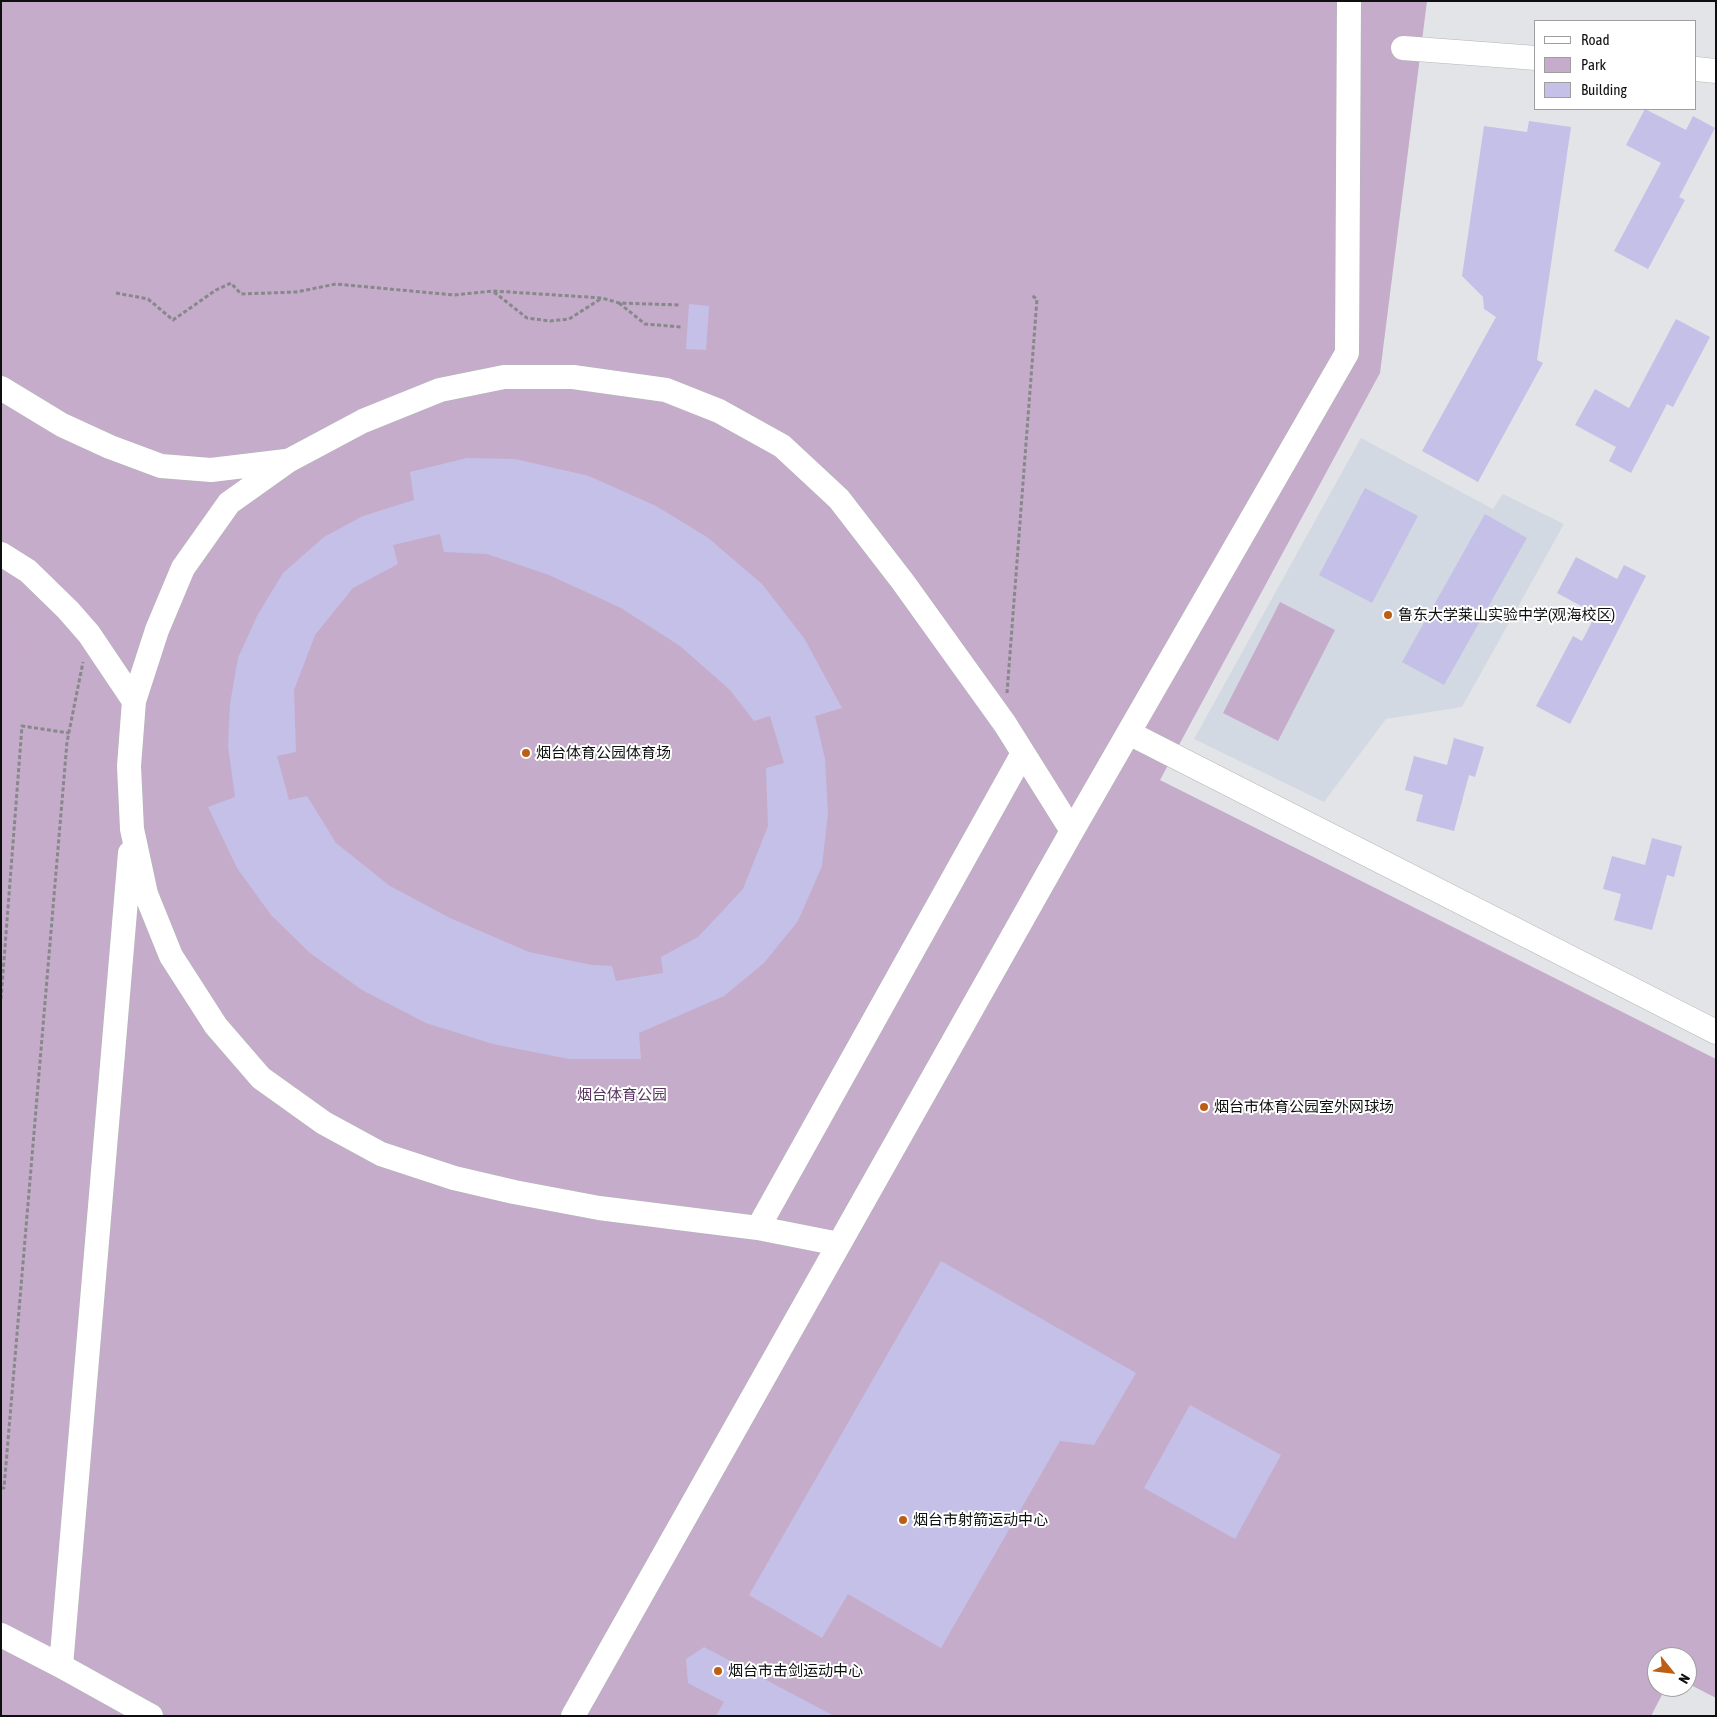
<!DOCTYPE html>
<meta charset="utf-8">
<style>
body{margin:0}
#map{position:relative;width:1717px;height:1717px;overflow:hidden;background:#e3e4e7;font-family:"Asap Condensed",sans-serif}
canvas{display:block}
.frame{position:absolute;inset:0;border:2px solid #0e0f0f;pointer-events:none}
.legend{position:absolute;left:1534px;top:20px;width:162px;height:90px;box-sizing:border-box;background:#fff;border:1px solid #9f9f9f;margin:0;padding:6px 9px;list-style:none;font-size:15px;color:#0e0f0f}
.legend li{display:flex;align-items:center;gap:10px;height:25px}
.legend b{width:25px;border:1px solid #9f9f9f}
.north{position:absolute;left:1647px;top:1647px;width:50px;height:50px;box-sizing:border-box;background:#fff;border:1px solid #9f9f9f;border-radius:50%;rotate:119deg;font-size:14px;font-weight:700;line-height:20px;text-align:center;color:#0e0f0f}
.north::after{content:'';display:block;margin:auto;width:18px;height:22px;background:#bd5e15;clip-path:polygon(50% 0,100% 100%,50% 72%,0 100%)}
</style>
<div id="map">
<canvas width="1717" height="1717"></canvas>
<div class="frame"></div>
<ul class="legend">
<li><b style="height:6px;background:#fff"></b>Road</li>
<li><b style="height:14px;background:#c5acca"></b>Park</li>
<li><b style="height:14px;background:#c5c0e7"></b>Building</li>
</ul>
<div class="north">N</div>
</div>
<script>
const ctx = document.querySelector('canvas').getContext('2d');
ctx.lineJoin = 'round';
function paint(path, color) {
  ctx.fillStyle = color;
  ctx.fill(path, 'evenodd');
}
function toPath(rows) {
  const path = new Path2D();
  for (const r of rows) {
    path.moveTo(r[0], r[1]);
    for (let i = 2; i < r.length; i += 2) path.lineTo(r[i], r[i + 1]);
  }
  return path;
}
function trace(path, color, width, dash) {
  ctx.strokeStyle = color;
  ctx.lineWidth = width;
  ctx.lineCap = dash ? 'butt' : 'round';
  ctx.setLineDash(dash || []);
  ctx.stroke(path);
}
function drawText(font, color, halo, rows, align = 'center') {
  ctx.font = font + ' "Asap Condensed","Noto Sans SC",sans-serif';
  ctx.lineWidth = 4;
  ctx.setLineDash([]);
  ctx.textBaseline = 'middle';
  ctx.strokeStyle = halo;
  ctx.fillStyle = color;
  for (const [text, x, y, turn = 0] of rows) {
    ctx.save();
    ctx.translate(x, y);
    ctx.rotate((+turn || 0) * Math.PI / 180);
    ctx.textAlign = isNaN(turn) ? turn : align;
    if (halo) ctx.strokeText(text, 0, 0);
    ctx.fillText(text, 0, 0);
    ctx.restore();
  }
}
paint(toPath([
 [1361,438,1493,509,1503,494,1564,524,1462,707,1386,719,1324,802,1194,739]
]), '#d3d9e2');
paint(toPath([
 [1,1,1427,1,1380,373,1160,780,1716,1059,1716,1698,1687,1683,1687,1657,1657,1657,1657,1687,1666,1687,1651,1716,1,1716],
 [1280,602,1335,630,1278,741,1223,713]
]), '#c5acca');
paint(toPath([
 [1,622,19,634,1,872]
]), '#c7abcc');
paint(toPath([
 [1645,109,1686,130,1693,116,1715,128,1679,197,1685,200,1648,269,1614,251,1661,163,1626,145],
 [1529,121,1571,127,1537,360,1543,363,1478,482,1422,451,1496,317,1484,309,1483,297,1462,276,1484,126,1527,132],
 [689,304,709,306,706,350,686,349],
 [1676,319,1710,337,1673,407,1667,404,1631,473,1609,461,1616,447,1575,425,1595,389,1629,408],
 [467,458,515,459,589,476,656,506,707,537,762,584,804,638,842,708,815,716,825,759,828,813,822,866,798,921,764,963,724,996,639,1033,641,1059,569,1059,493,1044,426,1023,362,990,310,953,271,915,237,868,208,807,235,797,228,746,230,704,238,658,257,616,283,573,324,537,363,516,414,500,410,472],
 [440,534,444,552,487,554,549,575,621,608,680,646,730,690,754,721,770,716,784,763,766,768,768,826,743,889,698,937,661,957,663,973,616,981,612,966,592,965,529,952,450,918,390,886,336,843,307,796,289,800,277,756,296,752,294,690,315,635,353,588,398,564,393,545],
 [1365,488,1418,516,1372,603,1319,575],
 [1485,514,1527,538,1444,685,1402,662],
 [1576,557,1617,579,1624,565,1646,576,1570,724,1536,706,1573,636,1582,641,1596,614,1557,593],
 [1454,738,1484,747,1475,777,1469,775,1454,831,1416,821,1423,795,1405,790,1414,756,1447,765],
 [1652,838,1682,846,1674,877,1667,875,1652,930,1614,920,1621,894,1603,889,1612,856,1645,865],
 [941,1261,1136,1373,1094,1445,1060,1441,941,1648,848,1594,822,1638,749,1595],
 [1190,1405,1281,1455,1235,1539,1144,1488],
 [704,1647,834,1716,716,1716,724,1702,688,1683,686,1659]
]), '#c5c0e7');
const minor = toPath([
 [1403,48,1536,58],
 [1696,69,1716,71],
 [1,388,62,425,110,447,161,466,211,470,286,461],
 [1,554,28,571,68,610,89,634,134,701],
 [1129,733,1716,1032],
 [130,853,61,1666,151,1716],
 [758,1228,1023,753],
 [839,1244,758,1228,599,1208,514,1192,454,1178,381,1154,324,1123,261,1078,216,1026,171,956,146,894,132,829,129,766,134,701,157,630,183,568,229,503,288,461,363,421,440,390,504,377,573,377,666,390,719,411,782,446,839,499,903,582,1005,724,1072,831],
 [1,1635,61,1666],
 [573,1716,1072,831,1347,353,1349,1]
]);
trace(minor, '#b3b5b7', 25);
trace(toPath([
 [494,292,527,318,550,321,569,319,602,298],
 [116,293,148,299,173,320,216,290,231,283,241,294,296,292,336,284,454,295,493,291,602,298,619,303,680,305],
 [619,303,645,324,681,327],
 [1007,693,1037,299,1031,295],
 [1,999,22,726,69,733],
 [1,1488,4,1488,67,742,83,662]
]), '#87888a', 3, [4, 2.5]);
trace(minor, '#fff', 24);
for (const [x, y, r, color] of [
 [1388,615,5,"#bd5e15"],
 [526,753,5,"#bd5e15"],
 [1204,1107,5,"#bd5e15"],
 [903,1520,5,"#bd5e15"],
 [718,1671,5,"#bd5e15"]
]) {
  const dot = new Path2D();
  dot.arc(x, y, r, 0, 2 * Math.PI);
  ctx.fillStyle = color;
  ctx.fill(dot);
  trace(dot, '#fff', 2);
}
drawText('15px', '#0e0f0f', '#fff', [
 ["鲁东大学莱山实验中学(观海校区)",1398,615],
 ["烟台体育公园体育场",536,753],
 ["烟台市体育公园室外网球场",1214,1107],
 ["烟台市射箭运动中心",913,1520],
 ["烟台市击剑运动中心",728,1671]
], 'left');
drawText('15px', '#58335f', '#fff', [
 ["烟台体育公园",622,1095]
]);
</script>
